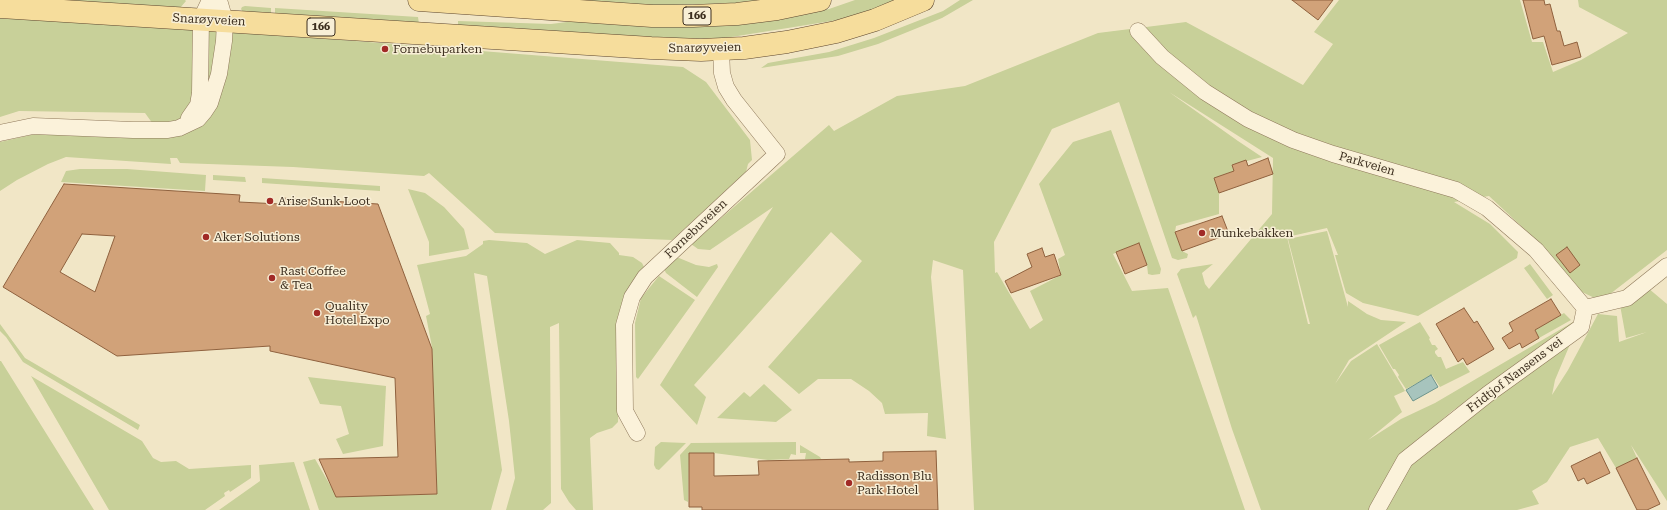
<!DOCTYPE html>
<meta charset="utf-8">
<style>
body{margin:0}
canvas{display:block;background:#f1e6c6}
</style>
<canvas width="1667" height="510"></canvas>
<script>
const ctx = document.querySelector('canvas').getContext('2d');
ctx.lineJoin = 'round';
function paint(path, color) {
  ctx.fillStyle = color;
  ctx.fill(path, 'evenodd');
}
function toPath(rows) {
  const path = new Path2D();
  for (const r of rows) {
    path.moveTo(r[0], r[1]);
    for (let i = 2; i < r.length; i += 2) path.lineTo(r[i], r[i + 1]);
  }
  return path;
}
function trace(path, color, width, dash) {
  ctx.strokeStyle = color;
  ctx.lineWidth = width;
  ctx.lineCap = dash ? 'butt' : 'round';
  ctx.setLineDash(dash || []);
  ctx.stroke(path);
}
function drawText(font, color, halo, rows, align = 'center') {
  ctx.font = font + ' "Roboto Serif",serif';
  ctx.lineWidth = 3;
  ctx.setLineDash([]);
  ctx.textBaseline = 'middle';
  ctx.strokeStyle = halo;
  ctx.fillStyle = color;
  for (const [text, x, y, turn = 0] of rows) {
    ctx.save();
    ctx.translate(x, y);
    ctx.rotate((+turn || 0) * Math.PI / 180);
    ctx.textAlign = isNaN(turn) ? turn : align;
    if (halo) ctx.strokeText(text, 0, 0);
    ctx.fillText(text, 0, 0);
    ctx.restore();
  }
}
paint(toPath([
 [50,0,185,0,186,1,180,8],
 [560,0,764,0,738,3,641,6],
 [855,0,900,0,844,19,719,39,622,37,458,25,458,21,551,24,591,19,776,19,829,9],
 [960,0,973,0,942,18,878,44,838,56,761,68,768,63,829,52,874,38,943,11],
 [1339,0,1520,0,1532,42,1543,42,1553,72,1581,60,1628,33,1579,7,1578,0,1667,0,1667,250,1601,301,1582,292,1534,238,1489,196,1454,202,1490,224,1518,252,1517,258,1418,316,1363,303,1346,293,1335,255,1338,255,1327,228,1287,237,1308,324,1310,324,1288,239,1327,231,1348,307,1348,301,1367,314,1381,320,1406,322,1349,360,1335,384,1351,361,1377,344,1405,391,1394,396,1402,412,1368,440,1401,419,1435,403,1573,322,1577,327,1452,411,1421,438,1371,510,1261,510,1232,429,1196,315,1193,318,1177,274,1181,269,1213,264,1202,273,1205,284,1209,289,1272,214,1273,158,1169,92,1238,141,1262,157,1232,165,1234,171,1214,178,1219,193,1219,214,1176,226,1175,232,1182,251,1188,254,1187,258,1178,260,1172,258,1119,102,1052,129,994,242,995,273,997,272,1030,329,1043,320,1030,291,1061,275,1058,259,1065,255,1039,184,1073,142,1111,130,1161,269,1160,274,1152,275,1148,274,1147,265,1139,243,1113,254,1132,291,1168,288,1245,510,974,510,963,270,933,260,931,277,946,439,927,436,928,413,885,414,882,403,869,391,851,379,818,379,799,394,768,367,862,261,831,232,694,385,706,397,697,425,660,385,773,207,710,250,698,249,691,244,829,125,834,131,897,96,965,86,1098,33,1186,22,1303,85,1333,44,1314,32],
 [245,6,271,8,271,14,243,12,241,9,242,7],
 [275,8,418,17,419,24,275,14],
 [0,18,191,28,683,67,706,82,750,140,752,160,748,164,746,172,672,240,495,233,429,173,424,176,293,167,180,163,177,158,170,158,171,164,66,157,48,164,17,180,0,191,0,142,40,133,98,134,163,138,145,113,19,111,0,117],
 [80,169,127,169,206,175,205,191,61,182,66,171],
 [213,175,245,177,246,182,213,180],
 [262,178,380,186,380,191,262,183],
 [408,189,425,193,444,207,464,229,469,249,429,256,429,242],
 [489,240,527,243,545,254,577,240,610,243,619,253,619,255,633,257,642,263,644,267,619,376,618,422,612,428,597,433,590,438,593,510,576,510,569,502,561,489,559,323,550,327,551,503,543,510,506,510,515,478,509,421,487,276,474,273,502,470,491,510,319,510,303,462,315,459,337,497,437,494,432,347,426,316,430,314,417,265,466,256,483,244,483,241],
 [676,258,679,258,696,265,709,267,717,264,718,267,697,297,666,273,664,269],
 [1530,264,1553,295,1547,299,1524,268],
 [659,276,695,300,638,379,636,377,635,323,641,298],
 [1648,288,1667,304,1667,501,1631,445,1637,458,1616,468,1598,438,1570,447,1547,482,1532,491,1539,504,1517,510,1381,510,1390,491,1420,453,1571,342,1555,380,1552,395,1568,370,1598,314,1617,316,1619,342,1647,332,1626,338,1620,305],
 [1564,313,1571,320,1539,338,1535,330],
 [1420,322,1430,338,1429,339,1432,345,1435,345,1438,349,1435,351,1435,353,1438,357,1441,357,1446,369,1463,362,1470,372,1440,387,1432,375,1406,389,1398,377,1399,375,1395,369,1393,369,1379,345],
 [0,324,25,358,140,425,138,430,23,362,6,337,0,331],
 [0,361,1,361,94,510,0,510],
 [31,376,142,441,153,458,161,462,176,461,189,469,251,465,251,478,230,492,229,490,224,493,225,496,205,510,109,510],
 [308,377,386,386,383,446,343,454,336,439,349,434,341,406,320,404],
 [764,384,792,410,776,422,717,418,744,392,750,397],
 [661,442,686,443,659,470,656,469,654,465,655,447],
 [796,442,796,455,791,454,789,459,768,460,714,453,689,453,688,502,684,500,680,455,691,443],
 [800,445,820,457,821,459,805,459,806,453,800,453],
 [294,462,310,510,219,510,260,481,259,465]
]), '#c8d099');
const water = toPath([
 [1431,375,1438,387,1413,401,1406,390,1431,375]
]);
paint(water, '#a7c4bd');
trace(water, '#6d948c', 1);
const building = toPath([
 [1292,0,1333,0,1318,20,1292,0],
 [1523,0,1544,0,1545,5,1550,4,1557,31,1560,31,1564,46,1577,42,1581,57,1552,65,1544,36,1533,39,1523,0],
 [1268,158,1273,174,1219,193,1214,178,1234,171,1232,165,1246,160,1248,166,1268,158],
 [64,184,240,195,239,202,280,204,281,198,378,204,432,349,437,494,336,497,319,459,398,457,395,378,270,351,270,346,117,356,3,287,64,184],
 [82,234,115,236,95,292,60,272,82,234],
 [1222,216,1229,234,1182,251,1175,232,1222,216],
 [1139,243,1147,265,1125,274,1116,252,1139,243],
 [1567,247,1580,265,1570,273,1556,255,1567,247],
 [1042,248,1045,257,1054,254,1061,275,1011,293,1005,281,1032,267,1027,254,1042,248],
 [1551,299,1561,315,1535,330,1539,338,1522,348,1520,343,1509,349,1502,338,1513,331,1509,323,1551,299],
 [1464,308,1474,323,1477,321,1494,349,1467,365,1463,358,1458,362,1436,324,1464,308],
 [936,451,938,510,702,510,702,507,689,507,689,453,714,453,714,476,759,475,758,461,849,459,849,462,883,461,883,452,936,451],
 [1600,452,1610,473,1587,484,1584,478,1578,481,1571,466,1600,452],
 [1637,458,1660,504,1647,510,1637,510,1616,468,1637,458]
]);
paint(building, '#d1a279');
trace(building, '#8f613e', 1);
const minor = toPath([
 [1138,31,1162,57,1205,92,1248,119,1293,140,1333,154,1456,190,1487,208,1536,250,1585,308],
 [189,118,198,105,200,93,201,19,210,0],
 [0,133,33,126,133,130,168,130,179,128,198,119,204,112,210,103,219,74,224,41,225,21,219,0],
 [1585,308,1627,298,1667,266],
 [637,433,625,411,624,325,632,297,645,277,777,154,734,100,726,87,722,73,721,49],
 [1377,510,1405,460,1488,394,1581,327,1585,308]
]);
const primary = toPath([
 [419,0,652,16,693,16,737,14,777,9,820,0],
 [0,7,651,48,701,50,744,48,787,42,836,32,875,20,923,0]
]);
trace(minor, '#8e785a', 17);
trace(primary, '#5c452e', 23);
trace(minor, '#fbf2da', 16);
trace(primary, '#f6dd9c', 22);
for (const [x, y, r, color] of [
 [385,49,4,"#a12a26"],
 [270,201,4,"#a12a26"],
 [1202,233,4,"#a12a26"],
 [206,237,4,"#a12a26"],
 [272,278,4,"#a12a26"],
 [317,313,4,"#a12a26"],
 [849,483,4,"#a12a26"]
]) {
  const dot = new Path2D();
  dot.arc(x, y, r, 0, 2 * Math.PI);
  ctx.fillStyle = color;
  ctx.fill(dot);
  trace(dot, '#f8efd6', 1.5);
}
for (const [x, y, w] of [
 [697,16,28],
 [321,27,28]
]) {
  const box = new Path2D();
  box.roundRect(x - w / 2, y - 9, w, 18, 3);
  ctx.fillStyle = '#f8efd6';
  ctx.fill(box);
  trace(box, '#3d2f1f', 1);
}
drawText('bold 11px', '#3d2f1f', null, [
 ["166",697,16],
 ["166",321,27]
]);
drawText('12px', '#3d2f1f', '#f8efd6', [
 ["Snarøyveien",209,20,3],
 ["Snarøyveien",705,48,-1],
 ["Parkveien",1367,164,16],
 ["Fornebuveien",696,229,-43],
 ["Fridtjof Nansens vei",1515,375,-37]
]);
drawText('12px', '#3d2f1f', '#f8efd6', [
 ["Fornebuparken",393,49],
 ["Arise Sunk Loot",278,201],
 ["Munkebakken",1210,233],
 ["Aker Solutions",214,237],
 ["Rast Coffee",280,271],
 ["& Tea",280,285],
 ["Quality",325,306],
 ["Hotel Expo",325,320],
 ["Radisson Blu",857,476],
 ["Park Hotel",857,490]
], 'left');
</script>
